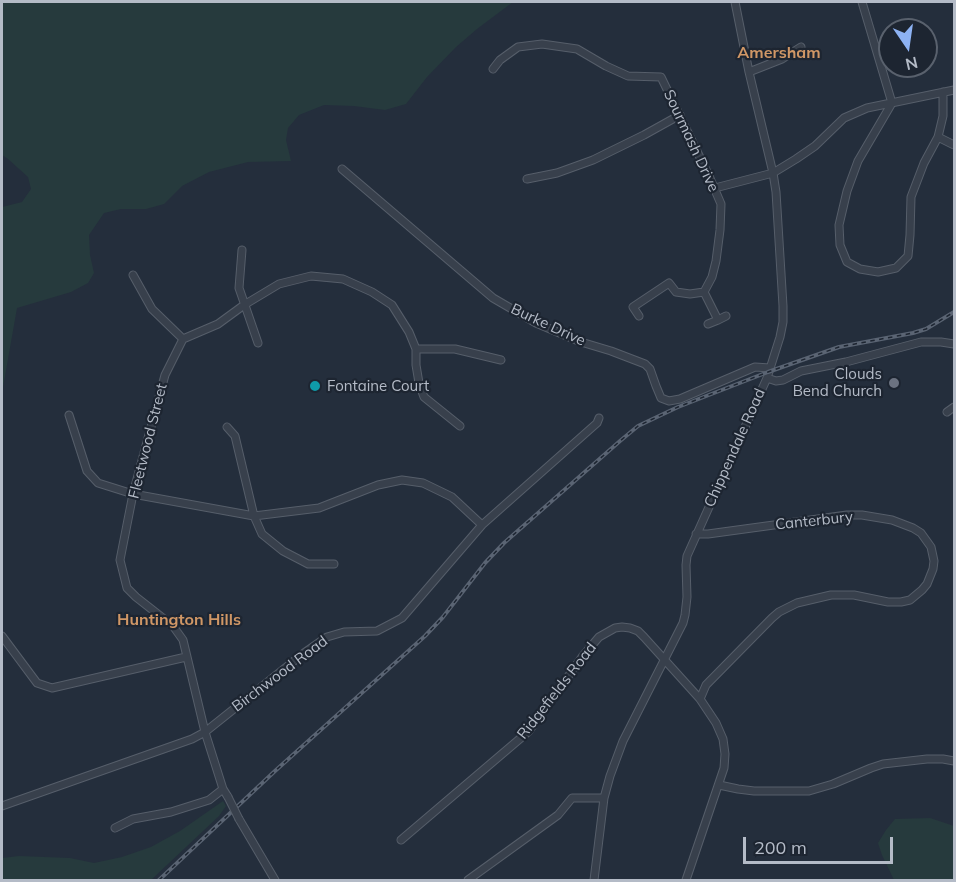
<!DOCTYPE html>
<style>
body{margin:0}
#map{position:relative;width:956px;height:882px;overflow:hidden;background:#242e3c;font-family:Mulish,sans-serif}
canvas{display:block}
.frame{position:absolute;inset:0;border:3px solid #b4bbc7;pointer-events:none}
.north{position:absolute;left:878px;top:18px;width:60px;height:60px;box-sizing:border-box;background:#1d2531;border:2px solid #59616d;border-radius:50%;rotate:167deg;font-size:16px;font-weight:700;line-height:24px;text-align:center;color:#b4bbc7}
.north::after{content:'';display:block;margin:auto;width:21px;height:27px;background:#8db2f3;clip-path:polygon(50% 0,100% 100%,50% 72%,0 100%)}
.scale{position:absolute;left:743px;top:837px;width:150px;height:27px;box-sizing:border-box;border:3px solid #b4bbc7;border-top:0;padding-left:8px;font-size:18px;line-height:21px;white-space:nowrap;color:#b4bbc7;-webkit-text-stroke:4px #1d2531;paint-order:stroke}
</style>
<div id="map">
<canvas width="956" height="882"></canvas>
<div class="frame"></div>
<div class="north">N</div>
<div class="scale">200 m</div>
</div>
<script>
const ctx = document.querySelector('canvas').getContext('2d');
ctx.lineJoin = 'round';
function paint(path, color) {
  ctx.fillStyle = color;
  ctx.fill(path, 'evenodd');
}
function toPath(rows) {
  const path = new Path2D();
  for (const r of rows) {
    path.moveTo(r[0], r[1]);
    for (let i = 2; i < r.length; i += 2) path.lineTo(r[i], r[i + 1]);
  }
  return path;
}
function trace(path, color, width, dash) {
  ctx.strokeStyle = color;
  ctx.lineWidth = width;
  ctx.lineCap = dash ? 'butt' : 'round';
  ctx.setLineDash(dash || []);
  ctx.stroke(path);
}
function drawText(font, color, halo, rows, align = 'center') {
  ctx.font = font + ' Mulish,sans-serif';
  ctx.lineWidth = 4.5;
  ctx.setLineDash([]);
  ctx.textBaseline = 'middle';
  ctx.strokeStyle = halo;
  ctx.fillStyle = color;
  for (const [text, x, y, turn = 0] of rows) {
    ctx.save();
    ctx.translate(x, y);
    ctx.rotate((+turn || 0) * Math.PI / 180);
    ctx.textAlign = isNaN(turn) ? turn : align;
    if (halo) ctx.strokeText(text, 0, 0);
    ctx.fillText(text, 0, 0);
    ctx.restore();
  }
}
paint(toPath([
 [2,2,513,2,477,29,456,47,427,77,406,104,385,110,354,106,324,105,299,115,288,128,286,140,291,161,248,162,209,172,182,186,164,204,146,209,121,209,104,213,89,235,90,255,94,273,88,283,71,292,17,308,2,393,2,207,22,202,31,189,28,177,8,159,2,155],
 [223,801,226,806,219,816,151,880,2,880,2,858,19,856,70,858,94,863,122,857,151,847,180,831],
 [930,818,954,826,954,880,894,880,882,855,878,843,886,830,895,819]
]), '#263a3d');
const minor = toPath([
 [862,2,892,103,858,161,847,191,839,225,840,245,847,262,860,269,878,272,896,268,908,256,910,235,911,197,924,163,938,137,943,116,943,92],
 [876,48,890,44],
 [493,69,500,60,518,47,542,44,577,49,606,66,628,76,661,77,709,176,721,204,720,230,716,261,712,277,704,292],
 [749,72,782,59,801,47],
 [938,137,954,145],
 [342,169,493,298,536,323,581,342,611,351,645,364,650,369,656,386,661,398,669,401,680,399,755,367,770,368],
 [527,179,557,173,593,160,644,135,680,115],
 [715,188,773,173,796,159,815,146,844,118,867,108,954,90],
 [242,250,239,288,258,343],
 [133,275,152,309,183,339],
 [704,292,718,320,726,316],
 [639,316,633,307,669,283,676,292,690,294,704,292],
 [708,324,718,320],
 [416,349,455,349,501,360],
 [767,378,776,381,783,380,801,371,846,362,921,342,941,342,954,344],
 [947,412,954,407],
 [69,415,87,471,98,483,133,494,254,516,319,508,378,485,402,480,423,483,452,497,482,525],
 [227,427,235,436,254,516,262,534,283,551,308,564,334,564],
 [696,534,708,534,847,515,862,515,892,520,913,528,921,533,931,547,934,561,933,569,927,584,922,590,910,600,901,602,888,602,854,595,831,595,797,603,779,612,772,618,706,685,700,699],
 [2,636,37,683,52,688,186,657],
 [719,785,738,789,754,791,809,791,833,784,871,768,883,764,927,759,943,759,954,761],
 [228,797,223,789,205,732,183,640,173,626,136,597,127,588,120,560,133,494,165,375,183,339,218,324,244,305,279,284,311,276,343,279,372,292,392,305,409,332,416,349,416,365,419,383,424,397,460,426],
 [2,806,192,739,205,732,304,653,327,637,344,632,377,631,402,618,482,525,597,423,599,418],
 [239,819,275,880],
 [115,828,133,819,171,812,209,800,223,789],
 [401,840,529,731,582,657,599,637,615,628,622,627,630,628,638,631,644,637,700,699,716,723,723,739,725,754,724,768,686,880],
 [468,880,558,815,572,798,604,798],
 [594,880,604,798,610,776,623,741,683,623,685,615,687,597,686,565,687,556,767,378,780,337,783,322,783,306,776,192,773,173,749,72,735,2]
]);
trace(minor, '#565e6a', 9);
trace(minor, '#38404c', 7);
const rail = toPath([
 [159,880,275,771,425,636,443,617,485,563,504,543,620,441,638,426,678,407,768,372,839,347,913,333,926,329,954,312]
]);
trace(rail, '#5a6473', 4);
trace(rail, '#1d2531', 1.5, [4.5]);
const minorBridge = toPath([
 [228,797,239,819]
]);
trace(minorBridge, '#565e6a', 9, []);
trace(minorBridge, '#38404c', 7);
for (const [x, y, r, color] of [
 [894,383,6,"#6b7280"],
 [315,386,6,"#0f9aa8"]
]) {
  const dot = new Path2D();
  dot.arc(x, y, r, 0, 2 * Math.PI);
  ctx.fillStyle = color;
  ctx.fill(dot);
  trace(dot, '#1d2531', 2);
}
drawText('15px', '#b4bbc7', '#1d2531', [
 ["Sourmash Drive",691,141,65],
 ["Burke Drive",548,325,25],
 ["Fleetwood Street",148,441,-76],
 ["Chippendale Road",735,448,-66],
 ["Canterbury",814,521,-6],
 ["Birchwood Road",280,674,-37],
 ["Ridgefields Road",557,691,-52]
]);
drawText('15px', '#b4bbc7', '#1d2531', [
 ["Clouds",882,374],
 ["Bend Church",882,391],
 ["Fontaine Court",327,386,"left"]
], 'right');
drawText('bold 16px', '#d09766', '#1d2531', [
 ["Amersham",779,53],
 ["Huntington Hills",179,620]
]);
</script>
